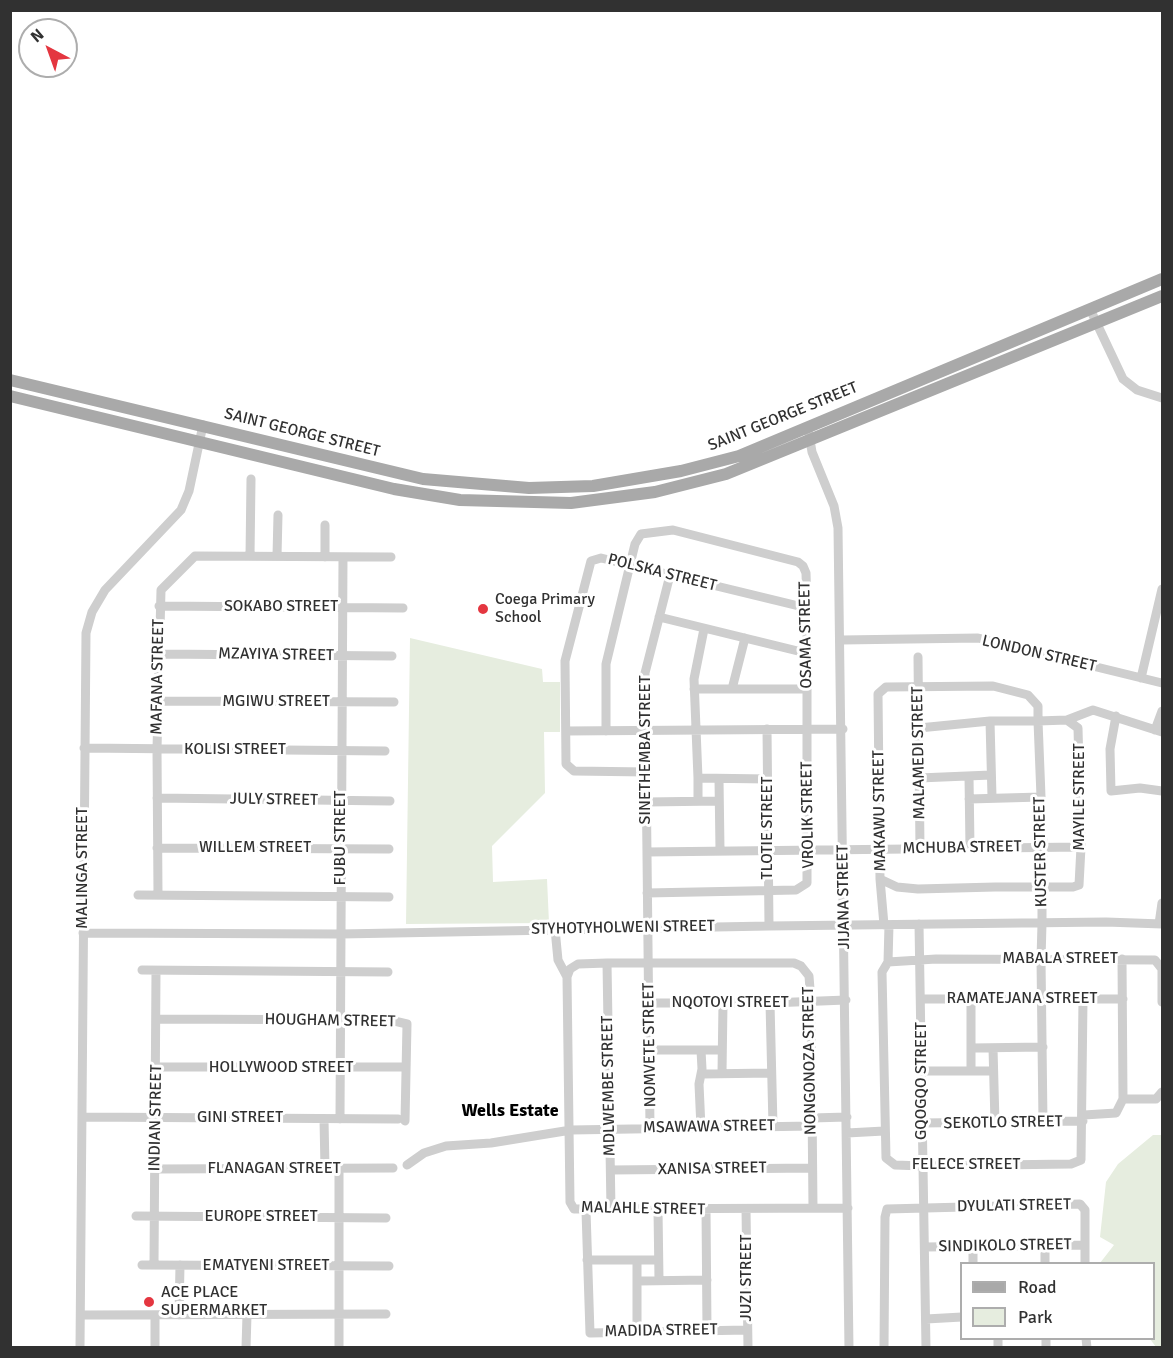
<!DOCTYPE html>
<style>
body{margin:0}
#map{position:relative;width:1173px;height:1358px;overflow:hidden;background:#fff;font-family:Signika,sans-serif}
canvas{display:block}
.frame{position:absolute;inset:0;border:12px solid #313131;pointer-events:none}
.legend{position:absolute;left:960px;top:1262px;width:195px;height:78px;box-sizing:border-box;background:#fff;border:2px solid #adadad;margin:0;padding:8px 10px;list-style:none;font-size:18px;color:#313131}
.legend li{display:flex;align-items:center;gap:12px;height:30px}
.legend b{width:30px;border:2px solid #adadad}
.north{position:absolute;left:18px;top:18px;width:60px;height:60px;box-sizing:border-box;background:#fff;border:2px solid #adadad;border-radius:50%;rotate:319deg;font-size:16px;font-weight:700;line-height:24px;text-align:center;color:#313131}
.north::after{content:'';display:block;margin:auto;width:21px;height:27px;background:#e43640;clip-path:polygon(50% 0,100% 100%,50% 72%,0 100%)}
</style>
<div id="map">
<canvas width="1173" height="1358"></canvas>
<div class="frame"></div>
<ul class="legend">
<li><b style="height:8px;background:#a9a9a9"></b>Road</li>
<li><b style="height:16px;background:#e6eddf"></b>Park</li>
</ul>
<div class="north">N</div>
</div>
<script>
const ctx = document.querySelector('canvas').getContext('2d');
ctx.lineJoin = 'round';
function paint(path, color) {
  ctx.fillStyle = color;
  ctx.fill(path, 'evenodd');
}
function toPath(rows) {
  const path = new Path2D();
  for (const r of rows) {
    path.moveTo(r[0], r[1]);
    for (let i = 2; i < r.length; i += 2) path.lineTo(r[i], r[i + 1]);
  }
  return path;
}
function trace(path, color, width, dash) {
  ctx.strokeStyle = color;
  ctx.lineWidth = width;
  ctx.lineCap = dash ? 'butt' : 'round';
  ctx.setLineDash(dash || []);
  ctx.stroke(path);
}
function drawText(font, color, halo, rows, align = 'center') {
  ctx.font = font + ' Signika,sans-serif';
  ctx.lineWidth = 6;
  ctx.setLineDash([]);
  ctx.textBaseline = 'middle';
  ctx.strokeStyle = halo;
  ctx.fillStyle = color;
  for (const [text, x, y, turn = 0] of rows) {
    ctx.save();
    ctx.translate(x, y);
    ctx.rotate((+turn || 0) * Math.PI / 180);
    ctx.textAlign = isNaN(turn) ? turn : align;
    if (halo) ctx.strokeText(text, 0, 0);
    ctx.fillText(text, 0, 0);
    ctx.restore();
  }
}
paint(toPath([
 [410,638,542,669,543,682,560,682,560,732,544,732,545,793,492,846,493,882,547,879,549,923,406,924],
 [1153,1135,1162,1135,1162,1348,1156,1347,1150,1339,1154,1338,1154,1264,1100,1263,1114,1245,1100,1237,1106,1182,1118,1164]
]), '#e6eddf');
trace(toPath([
 [1090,309,1123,379,1137,390,1162,398],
 [809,434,812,452,834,506,838,528,849,1348],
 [325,525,325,557],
 [250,556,251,479],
 [277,556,278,515],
 [159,606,403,608],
 [659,617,806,653],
 [704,629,694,679,698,778,768,779],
 [842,640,978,638,1162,683],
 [159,654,392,656],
 [918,657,920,849],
 [1141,678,1162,589],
 [694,689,807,689],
 [732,689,745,638],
 [159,701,394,702],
 [1116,716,1110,749,1111,791,1140,788,1162,791],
 [1067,720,1093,710,1162,732],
 [990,721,992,797],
 [919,728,990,721,1038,721,1067,720,1078,728,1081,847,1079,885,1073,887,995,887,918,889,897,887,880,879,878,694,886,687,993,686,1028,695,1038,706,1038,721,1043,847,1042,887,1042,924,1041,959,1043,1123],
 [767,729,769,926],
 [1155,730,1162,711],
 [566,731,843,729],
 [606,731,606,664,635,544,641,534,673,530,798,562,803,566,806,573,807,608,807,883,796,890,647,893],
 [84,748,385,751],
 [647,772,574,771,566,764,565,661,591,561,601,558,807,608],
 [969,776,970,848],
 [698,778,698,801],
 [919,778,991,775],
 [719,779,720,850],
 [157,798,390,801],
 [969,799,1041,797],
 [647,802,719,801],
 [157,848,389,849],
 [647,852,1081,847],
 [880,879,884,925],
 [138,895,389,897],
 [158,895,157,749,161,590,195,556,391,557],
 [919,924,926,1348],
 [1159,924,1162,903],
 [555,929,558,960,567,977],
 [83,933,341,934,769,926,1106,922,1162,924],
 [888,962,889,925],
 [607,963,611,1210],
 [142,970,388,972],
 [922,999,1123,999],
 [971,999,971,1069],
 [1083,1000,1081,1160,1071,1164,923,1166,895,1165,886,1158,882,972,888,962,936,959,1155,960,1162,969,1162,1002],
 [649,1003,770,1003,846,1000],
 [770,1003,773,1126],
 [156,1019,390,1020,407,1024,405,1121],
 [972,1048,1043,1047],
 [993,1048,995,1123],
 [649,1050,721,1050],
 [157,1067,406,1067],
 [923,1071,993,1071],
 [722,1073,723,1003],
 [702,1074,771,1073],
 [1123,1099,1156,1099,1162,1092],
 [1084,1115,1116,1113,1123,1099,1122,959],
 [82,1117,398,1119],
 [812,1118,847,1117],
 [324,1119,325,1169],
 [340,1119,343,557],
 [922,1123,1083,1121],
 [650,1128,645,673,670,575],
 [701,1128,699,1084,702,1069,701,1050],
 [847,1133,884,1131],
 [407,1165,424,1153,446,1146,491,1143,571,1130,812,1126],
 [155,1169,393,1168],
 [611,1170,812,1168],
 [813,1208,811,1002,809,976,801,966,794,963,607,963,578,964,570,969,567,977,570,1202,574,1209,848,1208],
 [706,1209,707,1330],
 [746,1209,748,1348],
 [658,1210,659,1280],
 [586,1211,590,1333,747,1330],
 [136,1216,386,1218],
 [1045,1244,1045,1264],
 [973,1246,973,1264],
 [925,1247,1085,1245],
 [587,1260,658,1260],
 [637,1260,637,1332],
 [142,1265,389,1266],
 [154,1265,156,971],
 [638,1281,707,1280],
 [81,1315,386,1314],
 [155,1315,155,1348],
 [179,1315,180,1265],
 [926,1319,962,1317],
 [998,1338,998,1348],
 [1046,1338,1046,1348],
 [1086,1338,1087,1348],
 [80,1348,86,633,92,612,105,590,181,510,189,491,203,425],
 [246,1348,247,1315],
 [339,1348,339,1169],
 [884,1348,885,1217,887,1209,1080,1204,1085,1210,1085,1264]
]), '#cecece', 9);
trace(toPath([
 [10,380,423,479,529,488,593,486,681,471,739,456,1162,279],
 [10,396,394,489,460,500,571,503,655,492,726,474,1162,296]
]), '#a9a9a9', 12);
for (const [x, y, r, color] of [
 [483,609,6,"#e43640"],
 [149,1302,6,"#e43640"]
]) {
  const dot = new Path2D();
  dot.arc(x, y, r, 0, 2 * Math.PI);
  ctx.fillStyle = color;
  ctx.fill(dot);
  trace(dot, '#fff', 2);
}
drawText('16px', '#313131', '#fff', [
 ["SAINT GEORGE STREET",783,417,-22],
 ["SAINT GEORGE STREET",302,433,14],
 ["POLSKA STREET",662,573,14],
 ["SOKABO STREET",281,607],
 ["OSAMA STREET",806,635,-91],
 ["LONDON STREET",1039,654,13],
 ["MZAYIYA STREET",276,655,1],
 ["MAFANA STREET",158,677,-89],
 ["MGIWU STREET",276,702],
 ["KOLISI STREET",235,750],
 ["SINETHEMBA STREET",646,750,-90],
 ["MALAMEDI STREET",919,753,-91],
 ["MAYILE STREET",1080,797,-90],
 ["JULY STREET",274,800,1],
 ["MAKAWU STREET",880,811,-91],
 ["VROLIK STREET",808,815,-91],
 ["TLOTIE STREET",768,828,-90],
 ["FUBU STREET",341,838,-90],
 ["WILLEM STREET",255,848],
 ["MCHUBA STREET",962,848,-1],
 ["KUSTER STREET",1041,852,-91],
 ["MALINGA STREET",83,868,-90],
 ["JIJANA STREET",844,897,-91],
 ["STYHOTYHOLWENI STREET",623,928,-1],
 ["MABALA STREET",1060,959],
 ["RAMATEJANA STREET",1022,999],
 ["NQOTOYI STREET",730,1003],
 ["HOUGHAM STREET",330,1021,1],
 ["NOMVETE STREET",650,1045,-91],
 ["NONGONOZA STREET",810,1061,-91],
 ["HOLLYWOOD STREET",281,1068],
 ["GQOGQO STREET",922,1081,-90],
 ["MDLWEMBE STREET",609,1086,-91],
 ["INDIAN STREET",156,1118,-89],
 ["GINI STREET",240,1118],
 ["SEKOTLO STREET",1003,1123,-1],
 ["MSAWAWA STREET",709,1127,-1],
 ["FELECE STREET",966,1165],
 ["FLANAGAN STREET",274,1169],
 ["XANISA STREET",712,1169,-1],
 ["DYULATI STREET",1014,1206,-1],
 ["MALAHLE STREET",643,1209,1],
 ["EUROPE STREET",261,1217],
 ["SINDIKOLO STREET",1005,1246,-1],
 ["EMATYENI STREET",266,1266],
 ["JUZI STREET",747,1278,-90],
 ["MADIDA STREET",661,1331,-1]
]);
drawText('16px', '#313131', '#fff', [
 ["Coega Primary",495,600],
 ["School",495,618],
 ["ACE PLACE",161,1293],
 ["SUPERMARKET",161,1311]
], 'left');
drawText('bold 18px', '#000', '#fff', [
 ["Wells Estate",510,1111]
]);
</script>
